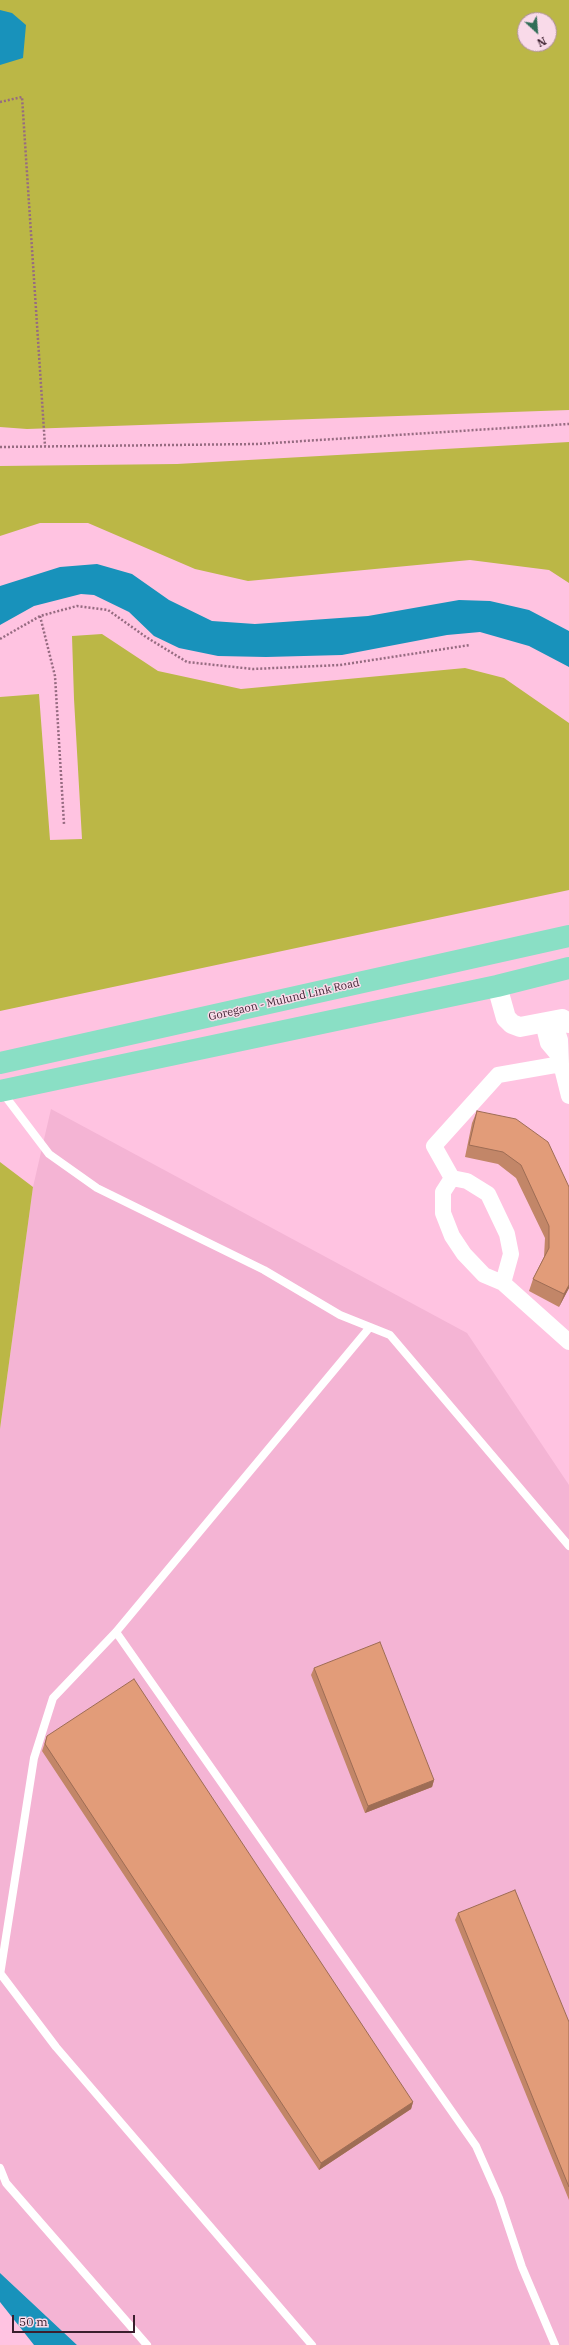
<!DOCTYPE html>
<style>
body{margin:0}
#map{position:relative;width:569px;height:2345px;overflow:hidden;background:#ffc3e1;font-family:"IBM Plex Serif",serif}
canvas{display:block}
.north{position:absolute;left:517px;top:12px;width:40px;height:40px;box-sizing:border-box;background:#f9dae9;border:1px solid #ad8f9e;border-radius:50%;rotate:154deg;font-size:11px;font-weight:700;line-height:16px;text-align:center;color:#3b1f2e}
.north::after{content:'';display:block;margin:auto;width:14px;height:18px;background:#316d57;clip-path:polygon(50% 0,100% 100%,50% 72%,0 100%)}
.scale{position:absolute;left:12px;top:2315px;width:123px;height:18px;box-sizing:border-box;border:2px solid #3b1f2e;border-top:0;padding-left:5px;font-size:12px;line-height:14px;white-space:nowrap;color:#3b1f2e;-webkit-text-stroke:3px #f9dae9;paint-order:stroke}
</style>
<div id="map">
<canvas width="569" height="2345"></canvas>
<div class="north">N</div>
<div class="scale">50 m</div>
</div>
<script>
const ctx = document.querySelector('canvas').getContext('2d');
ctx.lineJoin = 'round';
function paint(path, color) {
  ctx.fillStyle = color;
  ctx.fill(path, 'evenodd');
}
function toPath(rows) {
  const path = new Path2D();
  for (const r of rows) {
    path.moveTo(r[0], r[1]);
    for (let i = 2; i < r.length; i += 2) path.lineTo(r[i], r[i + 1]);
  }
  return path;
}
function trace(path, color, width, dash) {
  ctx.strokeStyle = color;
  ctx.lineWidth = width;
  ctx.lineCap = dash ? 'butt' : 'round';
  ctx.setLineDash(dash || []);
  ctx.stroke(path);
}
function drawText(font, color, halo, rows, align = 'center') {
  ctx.font = font + ' "IBM Plex Serif",serif';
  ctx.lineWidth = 3;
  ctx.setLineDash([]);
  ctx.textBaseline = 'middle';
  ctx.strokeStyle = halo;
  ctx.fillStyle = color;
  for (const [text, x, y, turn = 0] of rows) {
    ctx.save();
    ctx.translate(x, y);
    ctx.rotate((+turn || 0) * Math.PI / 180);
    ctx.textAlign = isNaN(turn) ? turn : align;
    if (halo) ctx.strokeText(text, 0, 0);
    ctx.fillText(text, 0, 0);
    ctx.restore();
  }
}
paint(toPath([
 [51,1109,467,1333,569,1485,569,2345,77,2345,0,2273,0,1429,33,1187]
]), '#f4b4d4');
paint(toPath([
 [0,0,569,0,569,410,27,429,0,427],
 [525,20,549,20,549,44,525,44],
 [569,442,569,583,549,570,470,560,248,581,195,569,88,523,40,523,0,536,0,466,177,464],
 [102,634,158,671,241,689,465,668,504,678,569,723,569,890,0,1011,0,697,39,694,50,840,82,839,74,699,72,636],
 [0,1162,33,1187,0,1429]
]), '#bbb746');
paint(toPath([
 [0,10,12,13,26,25,23,58,0,65],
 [97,564,132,574,169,600,212,621,255,624,368,616,459,600,490,601,529,610,569,631,569,667,529,646,480,632,447,635,342,655,266,657,218,656,179,648,154,636,129,612,94,595,81,594,34,606,0,625,0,586,60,567],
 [0,2273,77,2345,34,2345,0,2302]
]), '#1892bb');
trace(toPath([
 [0,102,22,97,45,446],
 [0,447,257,444,569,424],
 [40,616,55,676,64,824],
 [0,639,40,616,77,606,108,610,146,637,187,662,253,669,340,665,470,645]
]), '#966b81', 2.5, [2, 2]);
trace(toPath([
 [2,1092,49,1154,97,1188,264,1270,340,1315,390,1335,569,1546],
 [116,1632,476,2146,499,2198,522,2267,555,2345],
 [0,1973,56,2047,312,2345],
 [0,1975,34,1758,53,1698,116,1632,370,1327],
 [0,2168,6,2183,147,2345]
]), '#fff', 8);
trace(toPath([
 [543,1023,548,1043,559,1056],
 [561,1064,569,1096],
 [452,1178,443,1192,443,1213,452,1236,464,1254,484,1275,503,1283,569,1342],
 [503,1283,511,1254,507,1234,488,1194,467,1181,452,1178,434,1146,498,1075,561,1064,560,1040,554,1021]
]), '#fff', 16);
trace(toPath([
 [497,986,506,1018,512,1024,520,1027,562,1019,569,1023]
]), '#fff', 20);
trace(toPath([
 [0,1063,569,936],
 [0,1091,497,986,569,968]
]), '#8adfc5', 22);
paint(toPath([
 [477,1111,569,1187,569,1288,559,1307,529,1291,533,1279,544,1257,545,1238,516,1178,498,1164,465,1157,472,1123],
 [314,1668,434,1780,432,1787,365,1813,311,1675],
 [47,1736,413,2102,411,2109,319,2170,42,1751],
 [458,1913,569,2022,569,2200,455,1920]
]), '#c28668');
paint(toPath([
 [569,1285,569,1288,559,1307,564,1294],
 [434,1780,432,1787,365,1813,368,1806],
 [413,2102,411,2109,319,2170,321,2163]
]), '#9e6d55');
const building = toPath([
 [477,1111,516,1119,548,1142,569,1187,569,1285,564,1294,533,1279,549,1248,549,1226,521,1165,503,1152,469,1145,477,1111],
 [380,1642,434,1780,368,1806,314,1668,380,1642],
 [134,1679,413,2102,321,2163,45,1744,47,1736,134,1679],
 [515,1890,569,2022,569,2187,458,1913,515,1890]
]);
paint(building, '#e29c79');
trace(building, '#9e6d55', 1);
drawText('11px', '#3b1f2e', '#f9dae9', [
 ["Goregaon - Mulund Link Road",284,1000,-13]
]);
</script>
